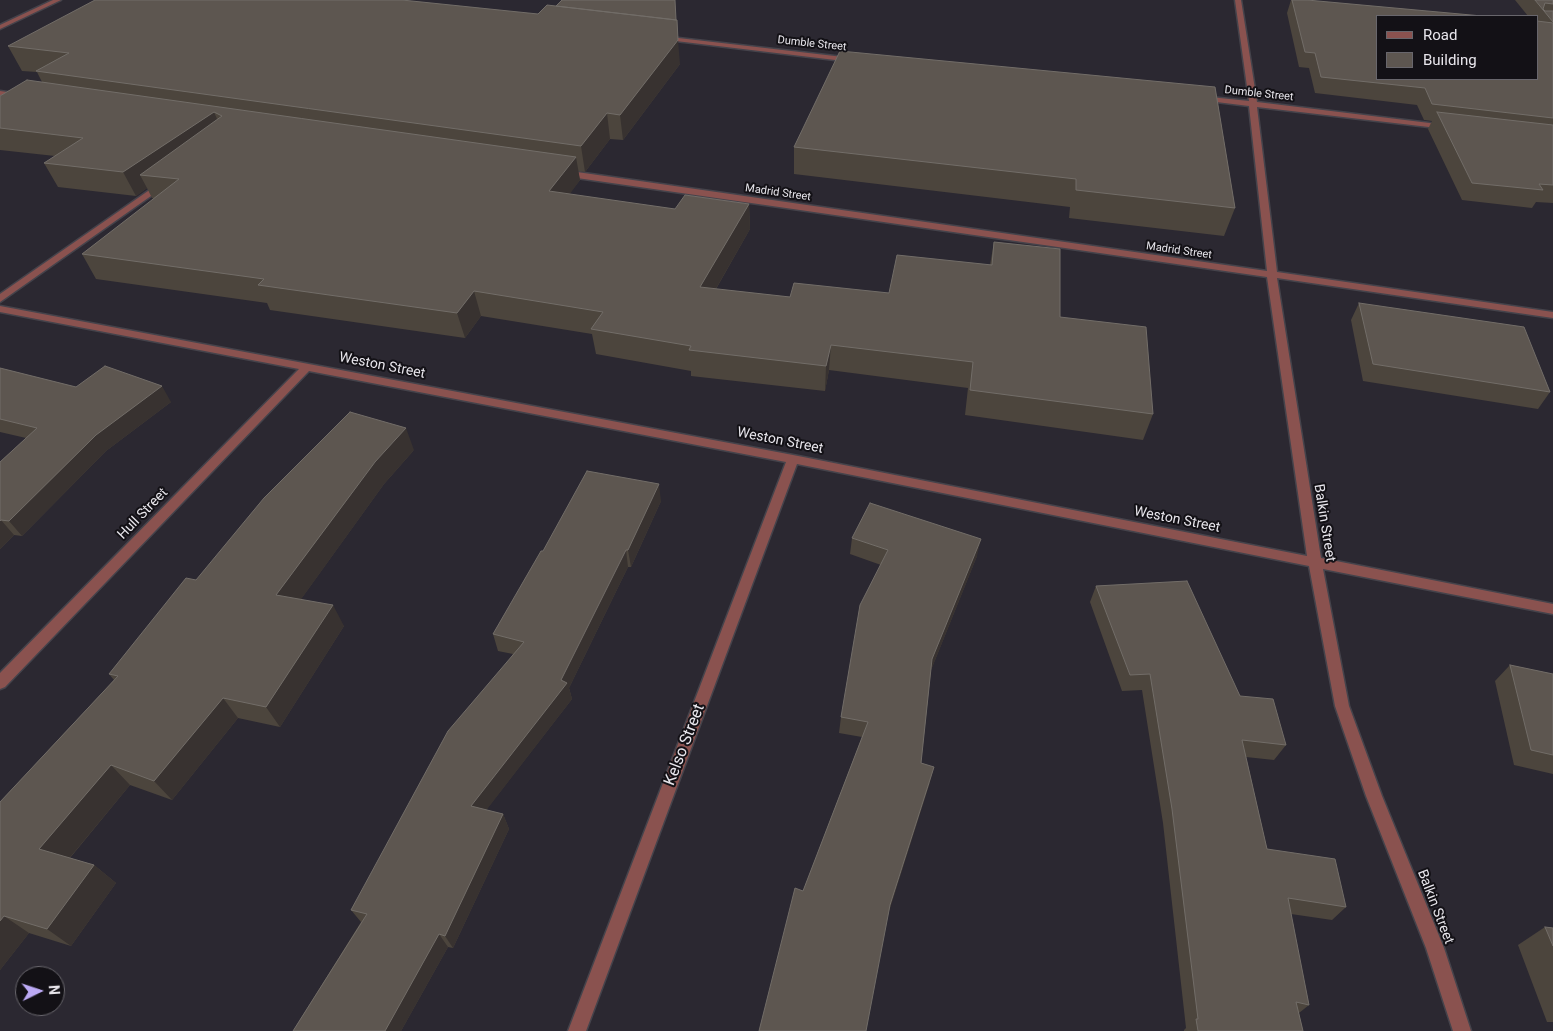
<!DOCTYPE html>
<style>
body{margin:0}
#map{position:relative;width:1553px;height:1031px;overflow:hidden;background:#2b2831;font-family:Roboto,sans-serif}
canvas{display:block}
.legend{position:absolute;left:1376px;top:15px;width:162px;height:65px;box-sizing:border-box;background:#131116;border:1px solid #68666c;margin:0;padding:6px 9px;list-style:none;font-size:15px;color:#e8e6ec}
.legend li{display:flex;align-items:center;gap:10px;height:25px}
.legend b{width:25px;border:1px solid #68666c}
.north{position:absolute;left:15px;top:966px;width:50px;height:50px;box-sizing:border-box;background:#131116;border:1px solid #68666c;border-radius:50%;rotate:86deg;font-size:14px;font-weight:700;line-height:20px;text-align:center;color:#e8e6ec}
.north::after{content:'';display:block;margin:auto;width:18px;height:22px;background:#bcaaf5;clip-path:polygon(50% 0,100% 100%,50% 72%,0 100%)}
</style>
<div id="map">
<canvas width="1553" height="1031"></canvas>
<ul class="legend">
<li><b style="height:6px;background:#8a524f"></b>Road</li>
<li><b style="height:14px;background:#5d5650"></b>Building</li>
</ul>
<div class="north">N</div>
</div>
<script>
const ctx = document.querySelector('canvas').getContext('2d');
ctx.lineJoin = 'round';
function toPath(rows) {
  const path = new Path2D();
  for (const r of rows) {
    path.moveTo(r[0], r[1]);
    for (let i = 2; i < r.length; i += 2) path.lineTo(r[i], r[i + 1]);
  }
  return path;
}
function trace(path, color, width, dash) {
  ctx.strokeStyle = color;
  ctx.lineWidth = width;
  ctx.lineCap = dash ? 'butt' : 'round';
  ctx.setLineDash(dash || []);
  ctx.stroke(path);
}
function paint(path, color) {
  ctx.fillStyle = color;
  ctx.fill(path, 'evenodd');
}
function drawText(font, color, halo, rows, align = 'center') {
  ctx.font = font + ' Roboto,sans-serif';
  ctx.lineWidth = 4;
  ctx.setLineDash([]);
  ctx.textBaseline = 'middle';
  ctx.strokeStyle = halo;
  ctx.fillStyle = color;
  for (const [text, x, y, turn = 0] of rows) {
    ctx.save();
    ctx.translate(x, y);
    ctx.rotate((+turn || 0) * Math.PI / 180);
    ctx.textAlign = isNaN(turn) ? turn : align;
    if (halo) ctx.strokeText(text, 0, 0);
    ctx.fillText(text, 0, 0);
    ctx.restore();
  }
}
const minor = toPath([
 [53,0,61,0,0,29,0,25,53,0],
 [1235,0,1241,0,1257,102,1446,125,1450,127,1446,129,1257,107,1277,272,1553,312,1553,318,1277,278,1321,558,1553,604,1553,614,1323,569,1349,706,1382,796,1444,948,1471,1031,1453,1031,1426,948,1366,796,1335,706,1309,566,797,464,586,1031,568,1031,786,462,309,371,5,687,0,689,0,673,299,369,0,312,0,306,793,455,1307,556,1267,277,563,176,559,173,563,170,1267,271,1249,106,1200,100,1196,98,1200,96,1249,101,1235,0],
 [661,36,852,58,856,60,852,62,659,39,658,38,661,36],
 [0,91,21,94,25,96,21,98,0,95,0,91],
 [161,182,168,184,0,302,0,294,161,182]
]);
trace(minor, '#45434b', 3);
paint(minor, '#8a524f');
paint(toPath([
 [1291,0,1307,0,1537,79,1537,16,1528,16,1515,0,1553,0,1553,203,1536,202,1532,208,1462,200,1428,129,1432,121,1424,120,1417,105,1315,93,1309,68,1299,67,1287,13],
 [8,46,680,64,623,140,610,139,585,172,578,171,580,180,569,194,675,209,749,204,750,229,716,289,790,297,889,293,990,265,994,242,1060,317,1153,414,1143,440,965,415,968,388,829,370,825,391,691,376,691,371,596,354,592,334,481,316,465,338,270,310,267,303,96,279,82,254,154,199,152,198,147,188,136,196,58,187,44,163,55,156,0,150,0,96,42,82,37,72,22,71],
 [1215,87,1235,208,1224,236,1069,218,1070,207,794,174,794,147],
 [1359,303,1550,392,1538,409,1363,381,1351,320],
 [0,368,76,387,171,402,106,451,22,536,14,535,0,549,0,462,26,438,0,432],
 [414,450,384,484,301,599,344,626,280,727,238,718,172,800,130,785,70,858,94,865,116,883,71,946,29,933,0,970,0,802,114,680,109,674,196,580],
 [661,501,631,567,628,567,569,688,572,699,486,810,503,814,509,829,453,948,448,947,401,1031,293,1031,361,922,351,910,513,654,498,651,493,634,543,551],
 [852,538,977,556,931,670,921,763,930,782,888,914,803,891,862,737,839,733,841,717,881,565,850,554],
 [1096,586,1240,696,1286,745,1274,760,1246,757,1267,849,1346,907,1332,920,1291,914,1309,1005,1299,1013,1303,1031,1184,1031,1184,1030,1186,1028,1163,823,1142,690,1122,691,1090,602],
 [1510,665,1553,674,1553,774,1514,765,1495,681],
 [1545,927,1553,928,1553,1022,1547,1022,1518,945]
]), '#4c453d');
paint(toPath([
 [678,40,680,64,623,140,620,115],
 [214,112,224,135,140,175,147,188,136,196,123,172],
 [607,113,610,139,585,172,581,146],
 [576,157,580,180,554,216,549,191],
 [749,204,750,229,702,313,700,287],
 [474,291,481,316,465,338,457,313],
 [831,345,829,370,825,391,826,366],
 [162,386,171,402,106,451,22,536,9,521,96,435],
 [406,428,414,450,384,484,289,616,276,595,375,462],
 [659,484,661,501,631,567,628,550],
 [1,520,14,535,0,549,0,521],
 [981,539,977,556,929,675,932,659],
 [626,550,628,567,569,688,572,699,478,821,471,806],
 [333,605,344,626,280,727,266,707],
 [223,698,238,718,172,800,154,781],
 [111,765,130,785,62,867,39,849],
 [934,767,930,782,887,918,890,905],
 [503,814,509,829,453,948,445,936],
 [94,865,116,883,71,946,47,929],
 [4,916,29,933,0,970,0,921],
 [439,934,448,947,401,1031,385,1031]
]), '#383230');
const building = toPath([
 [95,0,402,0,538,14,547,5,677,20,678,40,620,115,607,113,581,146,36,71,69,53,8,46,95,0],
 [562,0,675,0,676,20,556,6,562,0],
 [1292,0,1307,0,1482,16,1377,16,1377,79,1537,79,1537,21,1553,23,1553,118,1432,104,1425,88,1321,77,1315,53,1305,52,1292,0],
 [1535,0,1553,0,1553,4,1545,3,1543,9,1545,11,1553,11,1553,22,1535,0],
 [840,51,1215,87,1235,208,1076,190,1076,179,794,147,840,51],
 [27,80,576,157,549,191,675,209,685,195,749,204,700,287,790,297,794,283,889,293,897,255,992,265,994,242,1060,249,1060,317,1146,327,1153,414,970,390,973,362,831,345,826,366,689,350,691,346,591,329,603,312,474,291,457,313,258,285,264,279,82,254,179,179,140,175,222,116,214,112,123,172,44,163,83,138,0,128,0,96,27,80],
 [1437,112,1553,125,1553,185,1539,184,1543,190,1472,183,1437,112],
 [1359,303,1524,327,1550,392,1373,364,1359,303],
 [105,366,162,386,96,435,9,521,1,520,0,521,0,462,37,428,0,419,0,368,76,387,105,366],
 [350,412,406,428,375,462,276,595,333,605,266,707,223,698,154,781,111,765,39,849,94,865,47,929,4,916,0,921,0,802,118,676,109,674,186,578,196,580,264,498,350,412],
 [587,471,659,484,628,550,626,550,561,680,567,683,471,806,503,814,445,936,439,934,385,1031,293,1031,367,914,351,910,448,731,524,642,493,634,541,551,543,551,587,471],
 [870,503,981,539,932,659,921,763,934,767,890,905,866,1031,759,1031,795,888,803,891,868,722,841,717,860,605,888,550,852,538,870,503],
 [1187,581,1240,696,1273,699,1286,745,1242,740,1267,849,1335,859,1346,907,1288,898,1309,1005,1296,1002,1303,1031,1198,1031,1196,1019,1198,1019,1172,809,1150,674,1130,675,1096,586,1187,581],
 [1510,665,1553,674,1553,755,1531,750,1510,665],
 [1545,927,1553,928,1553,946,1545,927]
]);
paint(building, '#5d5650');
trace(building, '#726d68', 1);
drawText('11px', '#e8e6ec', '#131116', [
 ["Dumble Street",812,44,6],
 ["Dumble Street",1259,94,6],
 ["Madrid Street",778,193,8],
 ["Madrid Street",1179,251,8]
]);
drawText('14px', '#e8e6ec', '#131116', [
 ["Weston Street",382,366,11],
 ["Weston Street",780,441,11],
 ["Hull Street",143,514,-46],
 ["Weston Street",1177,520,11],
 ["Balkin Street",1324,523,81],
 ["Balkin Street",1435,907,69]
]);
drawText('16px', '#e8e6ec', '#131116', [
 ["Kelso Street",685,745,-69]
]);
</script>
